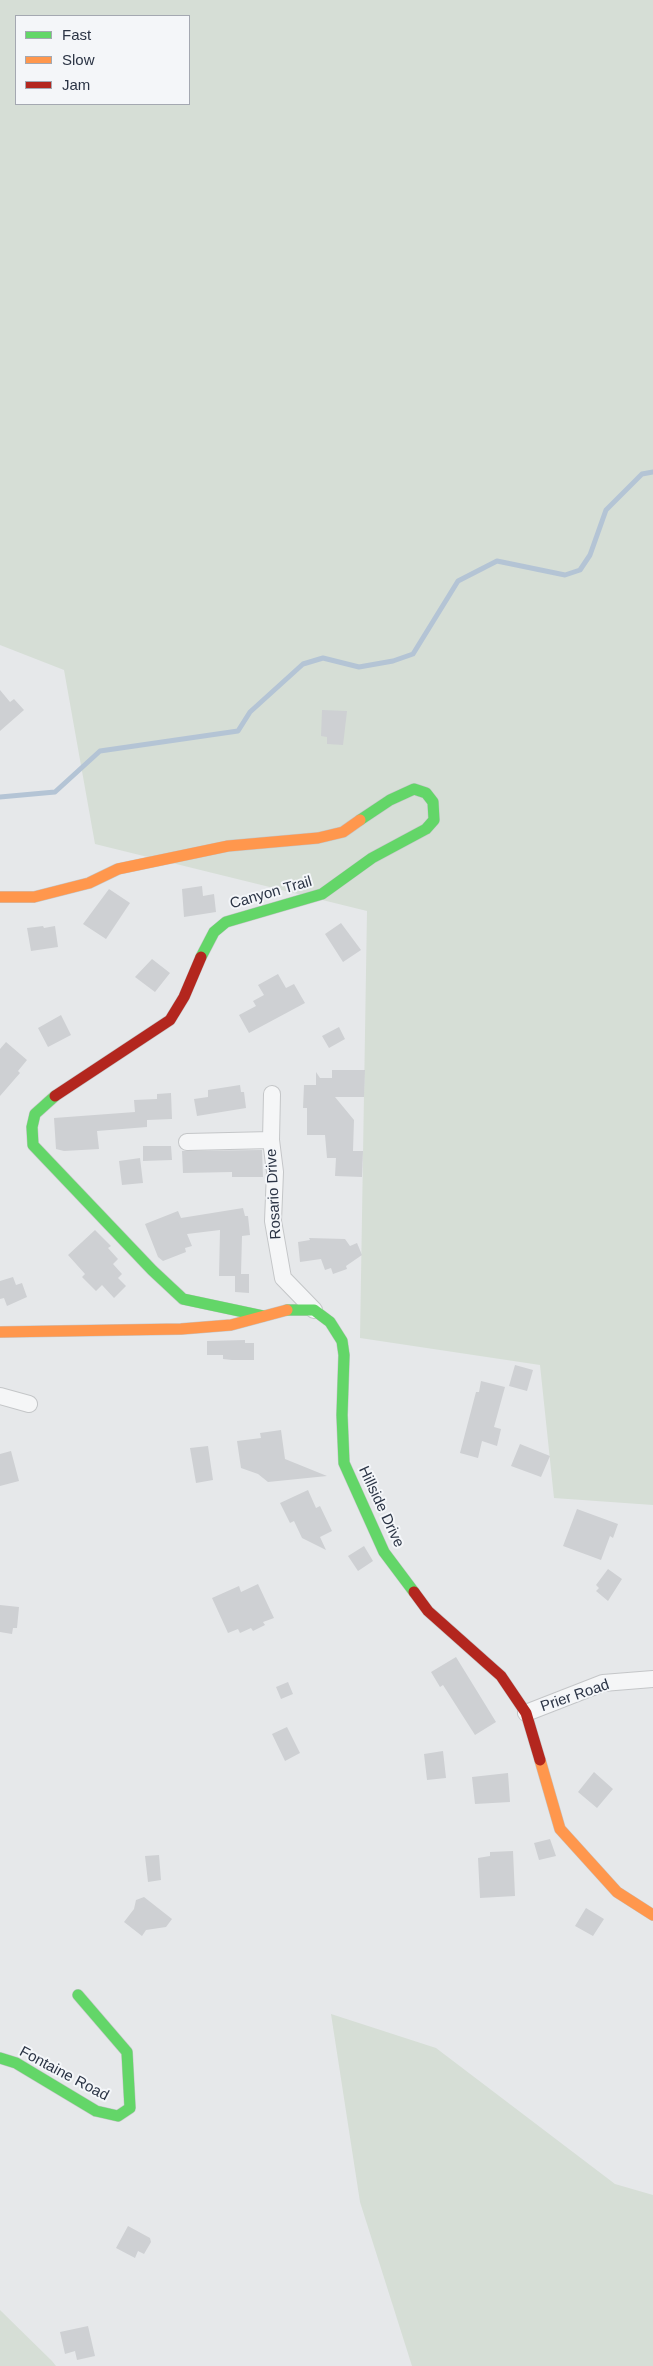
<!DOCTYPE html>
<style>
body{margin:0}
#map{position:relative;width:653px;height:2366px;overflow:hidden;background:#e6e8ea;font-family:Helvetica,sans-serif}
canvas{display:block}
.legend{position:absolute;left:15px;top:15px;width:175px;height:90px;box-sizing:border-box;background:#f4f6f9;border:1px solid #a4a8b1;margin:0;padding:6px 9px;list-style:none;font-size:15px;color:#2b3445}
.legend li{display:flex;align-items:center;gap:10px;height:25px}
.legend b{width:25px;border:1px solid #a4a8b1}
</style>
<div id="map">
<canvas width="653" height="2366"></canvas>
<ul class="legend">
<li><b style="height:6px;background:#63d668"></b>Fast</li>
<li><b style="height:6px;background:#ff974d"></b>Slow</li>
<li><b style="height:6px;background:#b3261e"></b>Jam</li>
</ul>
</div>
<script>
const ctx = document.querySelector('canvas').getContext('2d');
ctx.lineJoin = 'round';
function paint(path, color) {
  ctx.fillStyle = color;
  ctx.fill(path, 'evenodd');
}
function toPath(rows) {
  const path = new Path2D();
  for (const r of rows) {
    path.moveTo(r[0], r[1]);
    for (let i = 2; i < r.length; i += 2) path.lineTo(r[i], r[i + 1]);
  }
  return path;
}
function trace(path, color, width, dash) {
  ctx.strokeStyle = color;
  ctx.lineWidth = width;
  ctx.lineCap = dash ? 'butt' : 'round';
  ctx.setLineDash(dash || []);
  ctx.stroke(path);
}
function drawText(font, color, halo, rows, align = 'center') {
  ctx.font = font + ' Helvetica,sans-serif';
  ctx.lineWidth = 4;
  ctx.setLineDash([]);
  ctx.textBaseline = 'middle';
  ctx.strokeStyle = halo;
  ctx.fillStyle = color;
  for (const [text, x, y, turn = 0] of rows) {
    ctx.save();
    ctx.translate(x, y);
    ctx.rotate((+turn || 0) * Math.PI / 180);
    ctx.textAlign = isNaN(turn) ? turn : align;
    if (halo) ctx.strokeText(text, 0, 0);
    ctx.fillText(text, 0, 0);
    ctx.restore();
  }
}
paint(toPath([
 [0,0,653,0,653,1505,554,1498,540,1365,360,1338,367,911,95,844,64,670,0,645],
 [16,16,189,16,189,104,16,104],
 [331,2014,436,2048,615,2184,653,2195,653,2366,412,2366,360,2202],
 [0,2310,52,2361,56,2366,0,2366]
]), '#d6ded6');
trace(toPath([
 [0,797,55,792,100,751,238,731,250,712,303,664,323,658,359,667,393,661,413,654,458,581,497,561,565,575,580,570,590,555,606,510,642,474,653,472]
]), '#b4c4d5', 5);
paint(toPath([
 [0,690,10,702,14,699,24,710,0,731],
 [322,710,347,711,343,745,327,744,327,737,321,736],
 [202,886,203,896,214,894,216,912,184,917,182,889],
 [109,889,130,903,106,939,83,924],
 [341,923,361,950,343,962,325,934],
 [43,926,44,928,55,926,58,947,31,951,27,928],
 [152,959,170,973,155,992,135,977],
 [278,974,286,988,294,984,305,1003,249,1033,239,1015,256,1006,253,1001,264,995,258,985],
 [61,1015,71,1035,48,1047,38,1028],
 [339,1027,345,1039,329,1048,322,1036],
 [6,1042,27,1060,18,1071,20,1073,0,1096,0,1049],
 [332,1070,365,1070,364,1097,335,1097,354,1120,353,1151,363,1151,362,1177,335,1176,336,1158,327,1158,325,1135,307,1135,307,1108,303,1108,304,1085,316,1085,316,1072,320,1078,332,1078],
 [240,1085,241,1092,244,1092,246,1108,197,1116,194,1099,208,1097,208,1090],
 [171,1093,172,1119,147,1120,147,1127,97,1131,99,1149,64,1151,56,1149,54,1118,135,1112,134,1100,157,1099,157,1094],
 [143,1146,171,1146,172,1160,143,1161],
 [262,1150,263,1177,232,1177,232,1172,183,1173,182,1151],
 [140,1158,143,1183,122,1185,119,1161],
 [243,1208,245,1216,248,1216,250,1235,242,1236,241,1274,249,1274,249,1293,235,1292,235,1276,219,1276,220,1230,187,1234,192,1246,185,1248,186,1252,163,1261,158,1257,145,1224,178,1211,181,1218],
 [95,1230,111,1246,108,1248,118,1259,113,1264,122,1274,118,1278,126,1286,114,1298,102,1285,96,1291,82,1277,85,1274,68,1255],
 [309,1238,345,1239,350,1246,357,1243,362,1255,346,1266,347,1269,333,1274,331,1268,325,1270,321,1259,300,1262,298,1242,310,1240],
 [13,1277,16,1285,22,1283,27,1297,7,1306,4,1298,0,1299,0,1281],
 [245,1340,245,1343,254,1343,254,1360,232,1360,223,1359,223,1355,207,1355,207,1341],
 [515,1365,533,1370,527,1391,509,1386],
 [481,1381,505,1387,494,1427,501,1429,497,1446,482,1441,478,1458,460,1453,476,1392,479,1392],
 [281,1430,285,1459,327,1476,268,1482,258,1474,241,1468,237,1441,261,1438,260,1433],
 [520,1444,550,1456,541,1477,511,1466],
 [208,1446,213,1480,196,1483,190,1448],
 [11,1451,19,1481,0,1486,0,1454],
 [308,1490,316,1508,320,1506,332,1531,320,1537,326,1550,302,1538,294,1521,290,1523,280,1503],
 [577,1509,618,1524,613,1538,610,1536,601,1560,563,1546],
 [364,1546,373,1561,358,1571,348,1556],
 [608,1569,622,1579,608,1601,596,1591,599,1588,596,1585],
 [258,1584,274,1618,263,1622,265,1625,253,1631,251,1628,240,1633,238,1629,228,1633,212,1598,239,1586,241,1592],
 [0,1605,19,1607,17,1628,13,1628,12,1634,0,1632],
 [456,1657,496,1722,475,1735,443,1685,440,1687,431,1672],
 [288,1682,293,1694,281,1699,276,1687],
 [287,1727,300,1753,285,1761,272,1734],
 [443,1751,446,1778,427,1780,424,1754],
 [594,1772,613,1789,597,1808,578,1792],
 [508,1773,510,1802,475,1804,472,1777],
 [550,1839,556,1856,539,1860,534,1843],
 [513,1851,515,1896,480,1898,478,1858,490,1856,490,1852],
 [159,1855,161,1880,148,1882,145,1856],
 [144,1897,172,1919,166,1927,146,1930,142,1936,124,1922,134,1909,136,1900],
 [586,1908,604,1919,593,1936,575,1926],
 [128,2226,150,2238,151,2242,144,2254,138,2251,135,2258,116,2248],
 [88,2326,95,2356,77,2360,75,2351,65,2354,60,2332]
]), '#ced0d3');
const street = toPath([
 [272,1094,271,1140,275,1172,273,1221,283,1278,314,1310],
 [187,1142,271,1140],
 [0,1396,29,1404],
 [526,1713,603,1683,653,1679]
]);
const fast = toPath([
 [201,957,214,932,226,922,322,894,372,858,426,829,434,820,433,802,426,793,414,789,390,800,360,820],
 [55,1096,35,1114,32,1127,33,1145,152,1270,183,1299,263,1316],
 [287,1310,314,1310,330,1322,342,1341,344,1355,342,1415,344,1463,384,1552,414,1592],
 [0,2058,16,2063,96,2111,118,2116,130,2108,127,2052,78,1995]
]);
const slow = toPath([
 [0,897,34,897,89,883,118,869,228,846,318,838,343,832,360,820],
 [0,1332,181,1329,231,1325,287,1310],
 [540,1760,560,1829,617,1892,653,1915]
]);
const jam = toPath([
 [55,1096,170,1020,184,997,201,957],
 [414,1592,428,1611,501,1676,526,1713,540,1760]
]);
trace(street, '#c4c6c8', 18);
trace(fast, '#c4c6c8', 12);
trace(slow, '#c4c6c8', 12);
trace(jam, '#c4c6c8', 12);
trace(street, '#f5f6f7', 16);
trace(fast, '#63d668', 11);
trace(slow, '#ff974d', 11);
trace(jam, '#b3261e', 11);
drawText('15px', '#2b3445', '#f4f6f9', [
 ["Canyon Trail",271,893,-16],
 ["Rosario Drive",274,1194,-93],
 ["Hillside Drive",381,1507,65],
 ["Prier Road",575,1696,-19],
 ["Fontaine Road",64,2074,28]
]);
</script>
